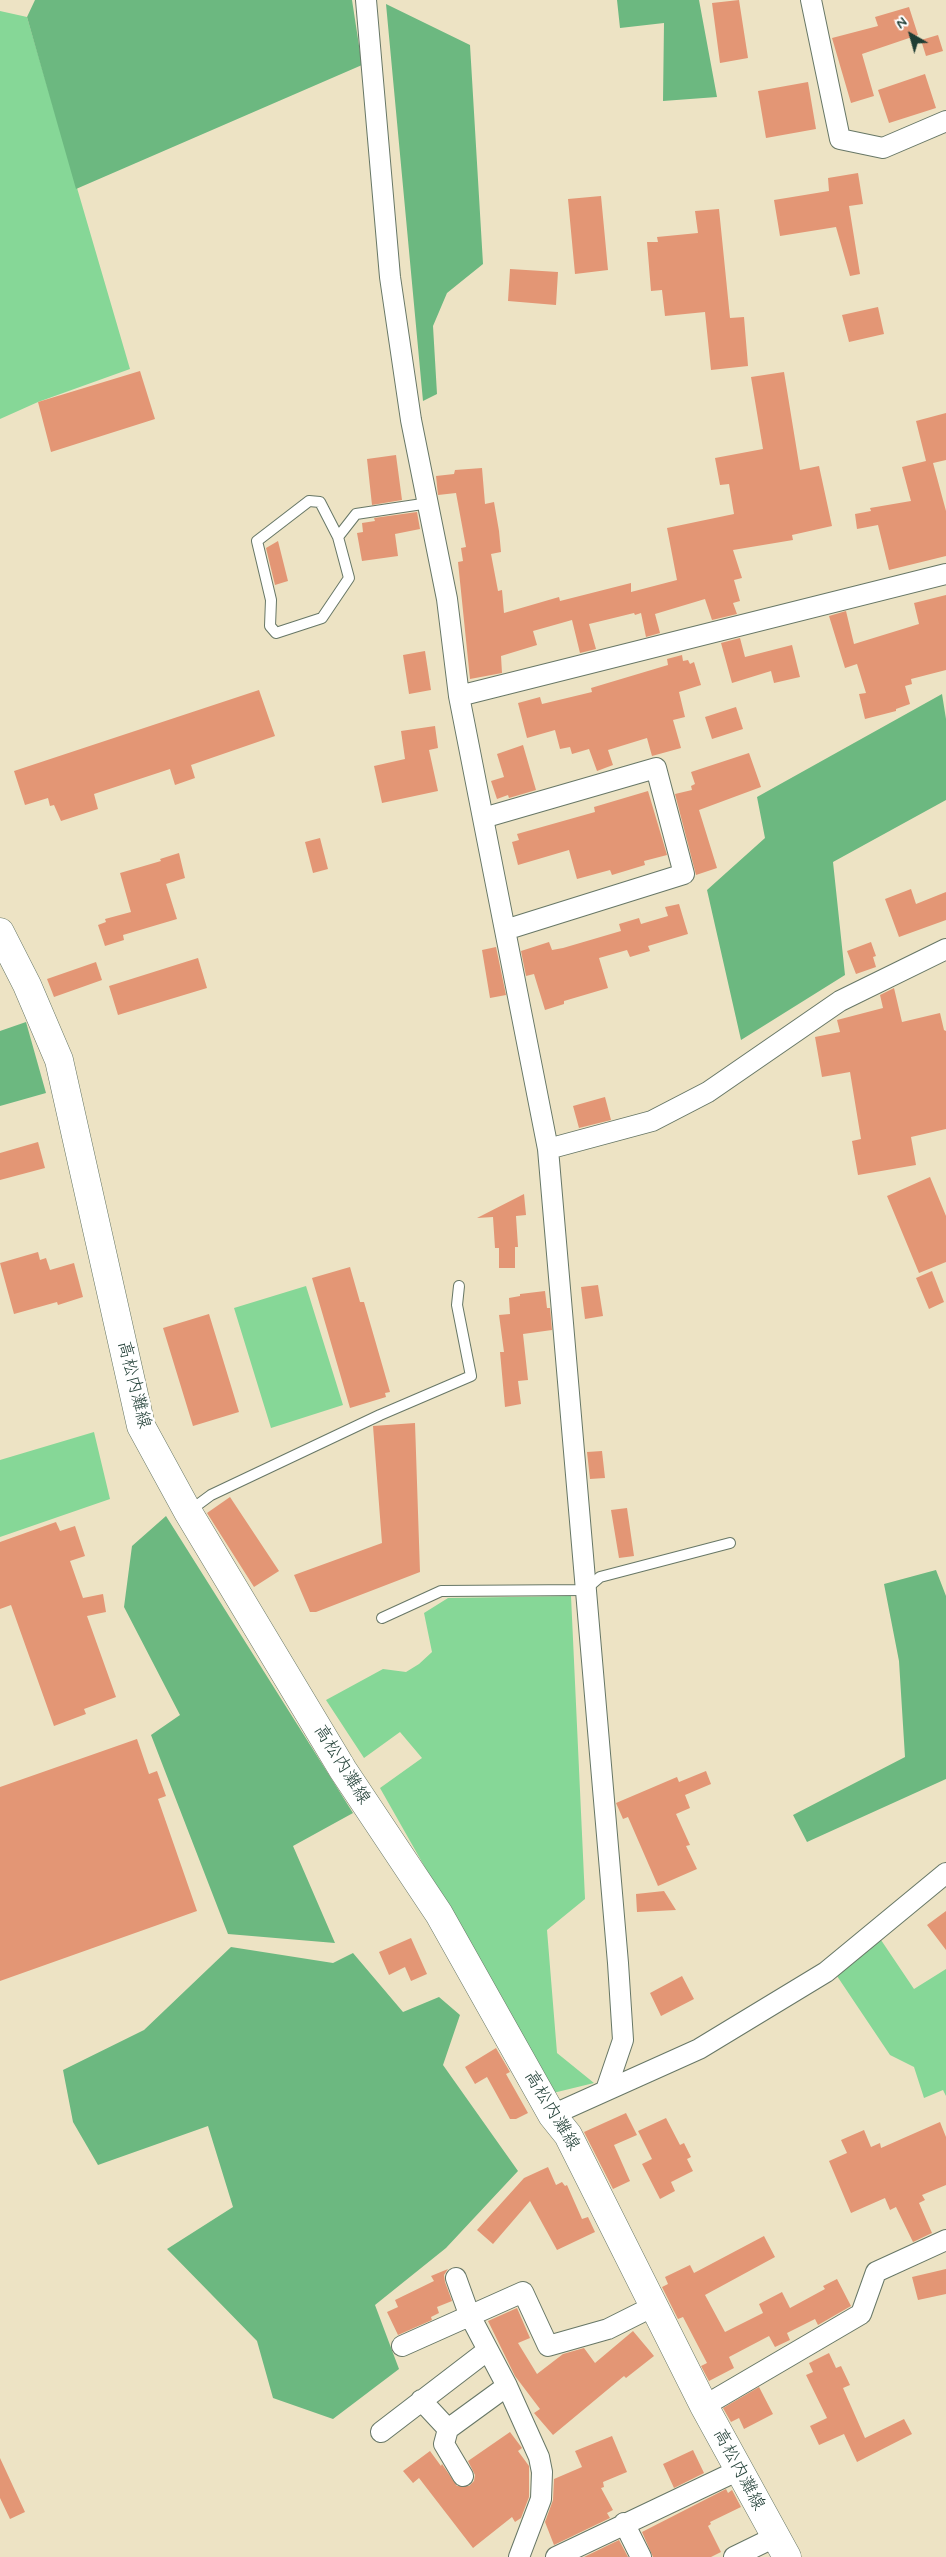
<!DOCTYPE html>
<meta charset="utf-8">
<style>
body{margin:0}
#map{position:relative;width:946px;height:2557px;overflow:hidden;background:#ede3c4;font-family:Mynerve,sans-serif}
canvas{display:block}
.north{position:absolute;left:886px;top:10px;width:50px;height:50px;-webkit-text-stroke:4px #fff;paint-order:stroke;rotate:322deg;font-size:14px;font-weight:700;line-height:20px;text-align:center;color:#1f3d34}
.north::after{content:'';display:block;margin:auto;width:18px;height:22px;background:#1f3d34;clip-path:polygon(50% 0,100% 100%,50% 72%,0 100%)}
</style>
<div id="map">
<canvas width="946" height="2557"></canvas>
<div class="north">N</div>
</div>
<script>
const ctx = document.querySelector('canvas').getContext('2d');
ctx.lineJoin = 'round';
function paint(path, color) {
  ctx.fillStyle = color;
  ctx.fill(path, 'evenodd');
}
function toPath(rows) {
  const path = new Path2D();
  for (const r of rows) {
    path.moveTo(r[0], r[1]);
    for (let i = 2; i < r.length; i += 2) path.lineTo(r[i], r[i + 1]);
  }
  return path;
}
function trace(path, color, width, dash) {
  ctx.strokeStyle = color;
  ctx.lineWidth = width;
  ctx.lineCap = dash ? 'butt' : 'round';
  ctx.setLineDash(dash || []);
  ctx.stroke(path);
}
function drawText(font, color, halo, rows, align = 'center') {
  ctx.font = font + ' Mynerve,"Klee One",sans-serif';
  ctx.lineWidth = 5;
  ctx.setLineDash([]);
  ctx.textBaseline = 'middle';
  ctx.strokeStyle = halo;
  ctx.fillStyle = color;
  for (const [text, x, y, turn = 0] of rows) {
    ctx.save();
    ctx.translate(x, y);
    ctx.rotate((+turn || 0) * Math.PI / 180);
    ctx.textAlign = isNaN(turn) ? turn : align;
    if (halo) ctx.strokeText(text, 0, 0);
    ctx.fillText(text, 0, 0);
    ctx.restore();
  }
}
paint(toPath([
 [0,11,27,17,130,369,38,402,0,419],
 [306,1286,343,1405,271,1428,234,1308],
 [94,1432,110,1499,0,1537,0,1460],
 [571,1596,585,1899,547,1930,557,2053,594,2083,553,2093,380,1788,422,1758,400,1732,364,1758,326,1700,383,1669,406,1672,419,1664,432,1652,424,1613,448,1598],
 [881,1940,914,1989,946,1969,946,2096,943,2090,924,2098,914,2067,890,2055,837,1976]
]), '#86d797');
paint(toPath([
 [35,0,352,0,362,65,76,189,27,17],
 [617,0,699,0,717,97,663,101,664,23,620,28],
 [386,4,470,45,483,264,447,293,433,326,437,394,423,401],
 [942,694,946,719,946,800,833,862,845,975,741,1040,707,890,765,838,757,797],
 [26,1022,46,1093,0,1106,0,1031],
 [166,1516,353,1813,293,1846,335,1943,228,1934,151,1735,180,1715,124,1607,132,1546],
 [936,1570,946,1596,946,1779,807,1842,793,1815,905,1757,899,1661,884,1584],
 [231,1947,333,1963,353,1953,403,2012,439,1997,460,2015,443,2065,518,2171,446,2248,375,2305,399,2369,333,2419,273,2398,257,2341,167,2249,233,2207,208,2126,98,2165,73,2122,63,2070,144,2030]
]), '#6cb880');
paint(toPath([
 [739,0,748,58,720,63,712,3],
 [909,7,918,35,862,54,874,96,851,103,832,38,878,26,875,17],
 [938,35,943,51,926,56,921,40],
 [925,74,936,108,889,123,878,90],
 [808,82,816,129,766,138,758,91],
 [858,173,863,204,849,206,860,274,850,276,836,227,780,236,774,200,829,191,828,178],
 [601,196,608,270,575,274,568,199],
 [719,209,730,318,744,317,748,366,711,370,705,312,665,316,662,290,651,291,647,242,658,242,657,237,698,233,695,211],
 [510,269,558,272,556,305,508,301],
 [878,307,884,334,849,342,842,315],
 [140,371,155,419,51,452,38,402],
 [784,372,800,470,819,466,832,526,792,535,793,540,733,550,742,578,734,580,740,601,733,603,737,614,712,620,705,599,655,614,660,633,646,637,641,613,635,615,634,613,589,624,596,649,580,653,572,620,533,631,537,645,501,656,502,673,470,679,458,562,463,561,461,548,466,547,456,493,438,495,436,476,454,474,455,470,482,468,485,504,494,502,499,531,501,552,491,554,498,591,502,590,504,613,559,597,560,601,631,583,631,592,677,580,667,528,734,514,729,484,720,485,715,458,763,449,751,377],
 [946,413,946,460,933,463,946,511,946,556,889,570,878,525,857,529,855,514,871,511,870,508,911,501,902,467,926,461,916,421],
 [396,455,402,500,372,505,367,459],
 [417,512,420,529,395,534,398,556,362,561,357,533,363,532,362,523,375,521,374,518],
 [278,541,288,581,275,585,266,548],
 [946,595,946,670,911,679,912,684,905,686,910,704,896,709,896,711,865,719,859,694,866,693,857,664,845,668,829,616,846,611,854,644,919,624,914,603],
 [740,638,745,657,792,645,800,677,774,683,771,671,732,683,721,643],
 [425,651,431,690,409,694,403,655],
 [682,655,683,661,688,660,690,664,694,662,701,685,679,692,685,717,673,720,681,748,652,756,647,738,608,750,613,765,597,771,589,749,572,754,570,747,560,749,555,730,527,738,518,703,540,697,542,704,592,692,591,688,668,665,667,659],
 [259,690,275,736,191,765,195,778,175,785,170,769,94,794,98,809,61,821,54,805,50,806,48,798,25,805,14,771],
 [736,707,743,729,712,739,705,717],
 [435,726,438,748,429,750,438,791,382,803,374,766,405,759,401,731],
 [523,745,536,790,509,798,508,795,497,799,491,781,504,777,497,754],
 [749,753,761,787,699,810,717,868,696,875,675,794,692,790,691,786,695,784,691,772],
 [648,791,667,855,644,861,645,865,612,875,610,870,577,879,569,850,518,865,512,842,519,840,517,834,595,812,594,807],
 [320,838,328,869,313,873,305,842],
 [179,853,185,878,166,884,177,919,123,935,124,940,105,946,98,925,106,922,105,919,131,912,120,873,161,861,160,859],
 [911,889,916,904,946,892,946,920,899,937,885,899],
 [679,904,688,934,648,946,650,951,630,957,627,950,599,958,608,988,564,1001,564,1004,545,1010,534,974,526,976,521,951,549,942,552,950,563,948,621,931,619,924,639,918,641,924,668,916,665,907],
 [871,942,876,956,873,957,876,967,856,974,847,951],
 [496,947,506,995,490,998,482,950],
 [198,958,207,988,118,1015,109,986],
 [96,962,102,980,54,997,47,979],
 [894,988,902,1022,940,1013,944,1030,946,1031,946,1129,911,1137,916,1165,858,1175,852,1141,861,1139,850,1072,822,1077,815,1037,840,1032,837,1020,883,1008,880,995],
 [605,1097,611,1120,579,1128,573,1106],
 [38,1142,45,1168,0,1180,0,1153],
 [930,1177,946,1216,946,1262,919,1273,887,1196],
 [524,1194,526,1215,516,1216,518,1247,515,1247,515,1268,499,1268,499,1248,495,1248,493,1217,477,1218],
 [38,1252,40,1260,46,1258,50,1270,74,1263,83,1297,58,1305,57,1302,14,1314,0,1263],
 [350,1267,360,1302,364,1302,390,1392,385,1393,386,1397,350,1408,312,1278],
 [932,1271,944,1302,929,1309,916,1278],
 [598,1285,603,1316,585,1319,581,1287],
 [545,1291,547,1308,550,1308,552,1330,523,1334,528,1380,518,1381,521,1404,505,1407,500,1352,504,1352,499,1315,510,1314,509,1298,520,1296,520,1294],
 [209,1314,239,1412,193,1426,163,1328],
 [415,1423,420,1572,316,1612,310,1612,294,1575,382,1543,373,1426],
 [602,1451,605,1478,590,1479,587,1452],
 [230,1497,279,1571,254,1587,207,1513],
 [627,1508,634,1556,619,1558,611,1510],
 [56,1522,60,1531,75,1526,85,1556,70,1561,83,1598,103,1594,106,1612,87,1616,116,1697,84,1709,86,1714,54,1726,11,1605,0,1609,0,1542],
 [137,1739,149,1774,157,1771,166,1796,158,1799,197,1911,0,1981,0,1787],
 [706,1771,711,1784,685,1795,690,1808,676,1814,690,1845,686,1846,697,1869,658,1886,628,1817,623,1819,616,1803,677,1777,679,1782],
 [664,1891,676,1910,637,1912,636,1894],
 [946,1911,946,1950,927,1925],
 [411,1938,427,1974,411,1981,405,1967,389,1975,379,1952],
 [682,1976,694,1999,661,2016,650,1993],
 [496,2048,510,2072,506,2074,528,2113,516,2119,510,2119,487,2077,475,2084,465,2067],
 [626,2113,637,2135,614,2145,630,2181,613,2189,584,2132],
 [666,2118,680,2145,684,2143,691,2157,687,2159,693,2171,671,2182,675,2191,660,2199,642,2164,652,2159,638,2131],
 [940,2122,946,2137,946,2185,922,2195,925,2200,919,2203,932,2233,913,2242,896,2207,890,2210,885,2198,851,2213,829,2161,847,2153,841,2140,864,2130,871,2147,880,2143,881,2148],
 [548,2167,556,2185,562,2182,565,2186,567,2185,582,2219,588,2217,595,2232,557,2250,530,2201,493,2244,477,2230,524,2178],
 [764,2236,775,2257,705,2295,725,2332,763,2313,759,2304,782,2292,790,2308,825,2289,823,2286,837,2279,851,2306,818,2325,815,2319,787,2333,790,2340,775,2347,769,2336,729,2357,734,2368,709,2381,701,2366,707,2363,683,2317,678,2319,662,2287,668,2284,665,2277,690,2265,694,2273],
 [448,2269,444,2275,445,2282,452,2301,437,2307,439,2313,431,2317,432,2320,398,2335,387,2312,398,2307,395,2300,434,2281,431,2276],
 [946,2269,946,2294,918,2300,912,2277],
 [517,2308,530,2338,518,2343,537,2374,563,2354,584,2348,595,2363,633,2331,654,2356,626,2378,624,2376,553,2435,534,2413,540,2409,515,2376,488,2321],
 [829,2353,836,2368,841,2366,850,2385,843,2388,865,2438,904,2419,912,2434,857,2462,844,2434,819,2445,810,2426,827,2418,806,2375,813,2372,809,2363],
 [759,2387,773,2414,744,2429,739,2418,731,2422,723,2408],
 [510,2432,522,2448,518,2451,529,2466,529,2497,521,2518,515,2522,512,2517,473,2548,419,2478,413,2483,403,2471,430,2451,441,2466,442,2464,457,2486,469,2486,474,2481,475,2475,468,2461],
 [612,2436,627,2472,603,2482,604,2487,601,2488,613,2510,607,2513,610,2518,554,2545,545,2522,553,2500,554,2479,582,2467,575,2451],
 [693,2450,704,2473,674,2488,663,2464],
 [0,2458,25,2512,10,2519,0,2498],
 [726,2489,728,2493,732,2490,741,2507,710,2522,711,2524,708,2526,721,2552,711,2557,653,2557,642,2532],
 [619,2540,628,2557,584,2557]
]), '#e39675');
const service = toPath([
 [338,537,320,502,309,501,257,541,271,600,270,626,276,633,322,618,349,578,338,537,356,514,429,503],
 [188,1512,211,1495,380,1415,471,1376,457,1305,459,1286],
 [382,1618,441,1591,585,1590,600,1577,730,1543]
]);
const minor = toPath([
 [366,0,390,277,411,420,447,599,459,696,548,1149,618,1963,623,2040,606,2090],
 [811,0,840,139,883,148,946,121],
 [459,696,946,574],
 [483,818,656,768,684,874,505,930],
 [548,1149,652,1121,708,1092,840,1001,946,949],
 [552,2115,699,2049,826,1972,946,1873],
 [456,2278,469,2314,507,2386,539,2457,542,2472,541,2499,519,2557],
 [402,2346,523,2292,548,2346,608,2329,654,2306],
 [421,2400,448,2429,507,2386],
 [704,2406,861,2314,876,2272,946,2240],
 [448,2429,444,2444,463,2476],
 [381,2432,488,2350],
 [624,2523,641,2557],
 [556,2557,739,2470],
 [734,2557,775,2537]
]);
const secondary = toPath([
 [0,932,27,985,59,1060,141,1426,188,1512,343,1770,439,1914,552,2115,568,2135,704,2406,787,2557]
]);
trace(service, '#677766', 12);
trace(minor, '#677766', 22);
trace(secondary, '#677766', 29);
trace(service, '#fff', 10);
trace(minor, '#fff', 20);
trace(secondary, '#fff', 28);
drawText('18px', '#1f3d34', '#fff', [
 ["高松内灘線",133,1385,76],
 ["高松内灘線",341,1765,58],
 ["高松内灘線",551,2111,59],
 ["高松内灘線",738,2470,62]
]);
</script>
